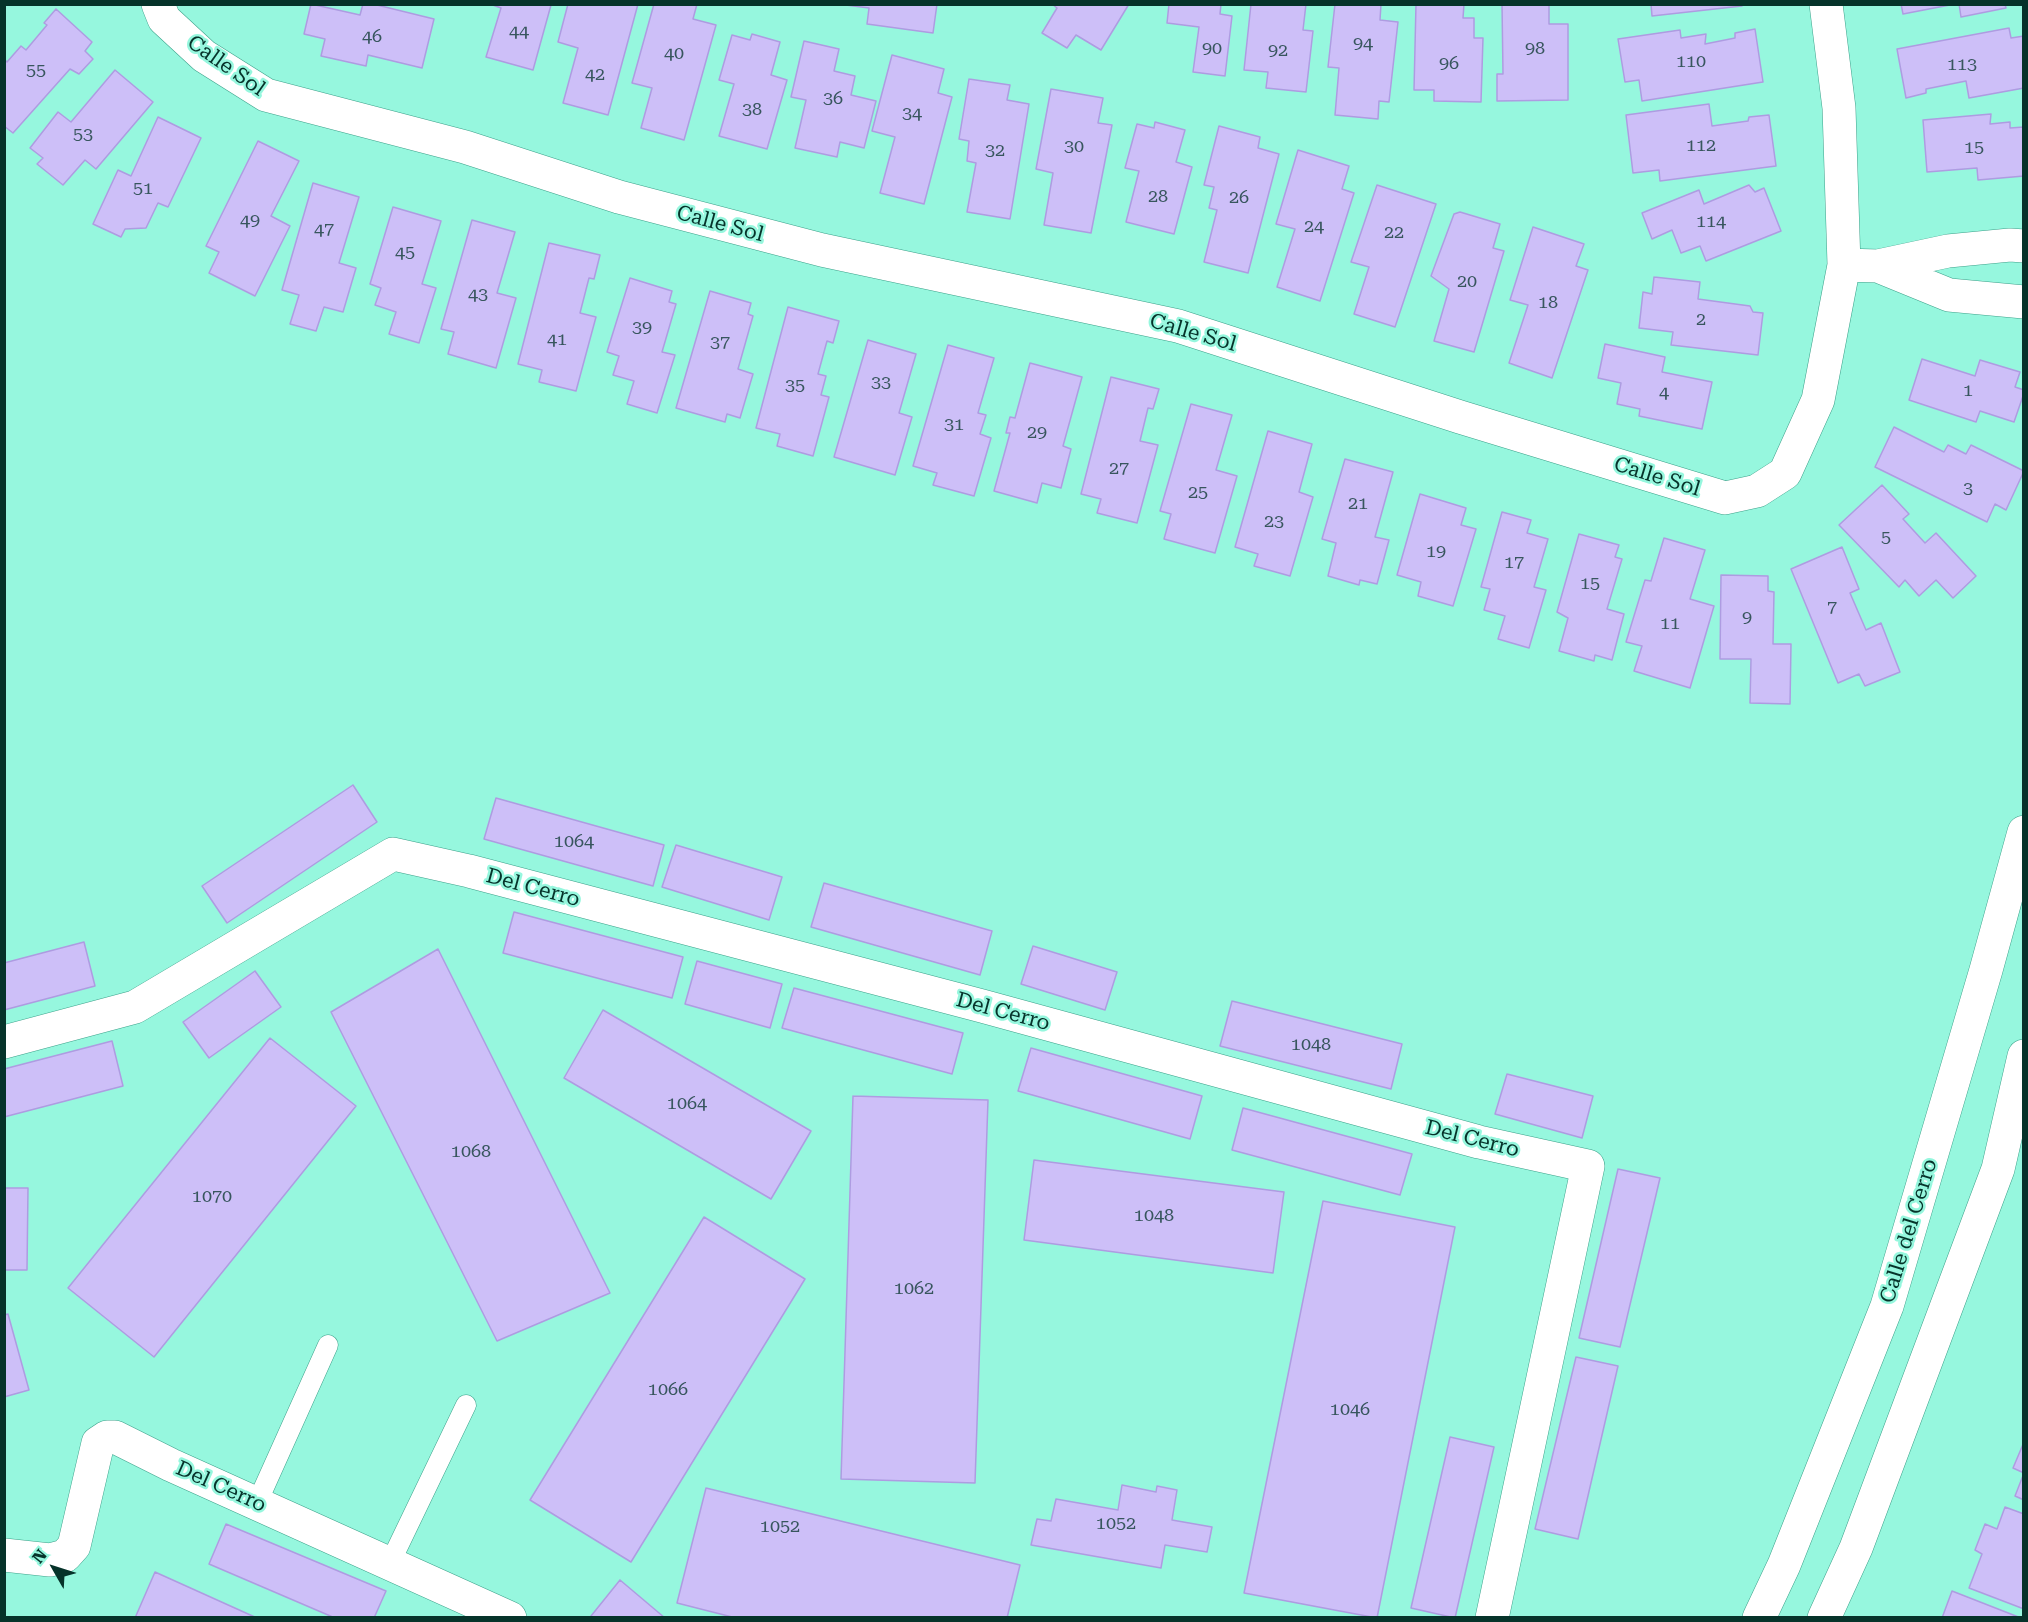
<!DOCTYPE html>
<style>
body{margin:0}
#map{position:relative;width:2028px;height:1622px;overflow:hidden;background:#96f7de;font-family:"Roboto Serif",serif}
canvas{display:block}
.frame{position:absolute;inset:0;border:6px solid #06332a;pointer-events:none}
.north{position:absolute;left:24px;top:1538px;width:60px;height:60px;-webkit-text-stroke:4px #96f7de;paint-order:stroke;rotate:309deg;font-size:16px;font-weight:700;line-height:24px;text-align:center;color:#06332a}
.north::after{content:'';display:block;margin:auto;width:21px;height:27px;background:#06332a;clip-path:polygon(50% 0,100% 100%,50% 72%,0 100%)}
</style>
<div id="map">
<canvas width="2028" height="1622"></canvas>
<div class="frame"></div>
<div class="north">N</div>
</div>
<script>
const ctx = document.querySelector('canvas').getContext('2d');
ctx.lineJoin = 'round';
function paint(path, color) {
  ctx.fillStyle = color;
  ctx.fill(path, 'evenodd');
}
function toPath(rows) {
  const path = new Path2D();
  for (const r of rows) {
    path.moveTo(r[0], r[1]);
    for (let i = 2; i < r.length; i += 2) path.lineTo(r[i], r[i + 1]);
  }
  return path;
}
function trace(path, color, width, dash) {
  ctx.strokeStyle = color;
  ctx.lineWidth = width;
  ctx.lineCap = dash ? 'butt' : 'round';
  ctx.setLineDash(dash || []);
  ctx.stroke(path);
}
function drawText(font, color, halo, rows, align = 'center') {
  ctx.font = font + ' "Roboto Serif",serif';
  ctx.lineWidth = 5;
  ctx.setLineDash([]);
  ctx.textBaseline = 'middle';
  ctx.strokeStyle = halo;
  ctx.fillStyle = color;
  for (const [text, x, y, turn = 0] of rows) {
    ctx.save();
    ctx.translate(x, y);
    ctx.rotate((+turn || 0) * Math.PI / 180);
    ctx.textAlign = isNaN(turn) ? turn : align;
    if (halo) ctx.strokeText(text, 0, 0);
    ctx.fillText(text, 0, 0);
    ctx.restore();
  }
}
const building = toPath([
 [311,4,360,15,363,4,373,4,434,19,422,68,368,55,366,66,321,56,325,39,304,34,311,4],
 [490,4,551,5,533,70,486,57,501,8,490,4],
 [568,4,638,4,608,115,563,103,578,48,558,42,568,4],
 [654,4,697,4,693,19,716,25,684,140,641,128,652,88,632,83,654,4],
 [838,4,937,4,933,33,867,24,869,8,838,4],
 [1052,4,1129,4,1101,50,1076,35,1067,48,1042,33,1057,8,1052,4],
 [1169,4,1221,4,1220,14,1232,16,1225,76,1193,72,1199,27,1167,23,1169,4],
 [1251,4,1306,4,1303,30,1313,31,1306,92,1266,88,1268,72,1244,70,1251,4],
 [1335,4,1381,4,1380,20,1398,22,1389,102,1379,101,1378,119,1335,115,1339,68,1328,67,1335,4],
 [1416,4,1464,4,1463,18,1474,18,1474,38,1483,38,1481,102,1434,101,1434,90,1414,90,1416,4],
 [1502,4,1549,4,1549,24,1568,24,1568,100,1497,101,1497,74,1503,74,1502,4],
 [1651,4,1742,4,1742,6,1652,16,1651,4],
 [1901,4,1955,4,1903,14,1901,4],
 [1959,4,2005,4,2006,8,1961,17,1959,4],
 [56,9,92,42,85,51,93,59,79,74,70,69,13,133,4,126,4,59,7,62,21,46,26,50,47,25,44,23,56,9],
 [2009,28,2011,38,2024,36,2024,88,1969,98,1966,81,1926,89,1926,93,1906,98,1897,49,2009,28],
 [1755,29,1763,82,1642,101,1639,80,1625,82,1618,39,1680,30,1681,38,1706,34,1705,44,1735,38,1735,33,1755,29],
 [752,34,780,42,771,75,787,80,767,149,719,136,734,84,719,80,732,35,750,40,752,34],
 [804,41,839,49,834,71,855,76,851,95,876,101,864,148,840,142,837,157,795,148,806,100,791,97,804,41],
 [892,55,944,69,938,93,952,97,924,204,880,193,895,137,872,131,892,55],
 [115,70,153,102,96,169,85,160,63,185,37,164,43,158,30,148,58,112,71,122,115,70],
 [969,79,1010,85,1007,100,1029,104,1010,219,967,212,976,163,967,161,969,141,959,139,969,79],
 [1051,89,1103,98,1098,123,1112,125,1091,233,1044,225,1053,173,1036,169,1051,89],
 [1709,104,1712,126,1748,121,1749,117,1769,115,1776,166,1660,181,1659,170,1633,173,1626,115,1709,104],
 [1991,114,1990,124,2010,122,2010,128,2024,127,2024,176,1978,180,1977,168,1927,172,1923,120,1991,114],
 [158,117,201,138,168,207,158,203,146,228,125,229,121,237,93,224,118,170,131,176,158,117],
 [1155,122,1185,130,1176,162,1192,167,1174,234,1126,222,1139,171,1125,168,1137,124,1154,128,1155,122],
 [1219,126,1260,137,1258,148,1279,154,1248,273,1204,262,1217,210,1209,208,1214,187,1204,185,1219,126],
 [258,141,299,161,271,216,290,226,255,296,209,273,219,252,206,246,258,141],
 [1298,150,1349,166,1342,189,1354,193,1320,301,1277,287,1295,229,1276,224,1298,150],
 [313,183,359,197,339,263,356,268,343,312,324,307,316,331,290,324,299,295,282,290,313,183],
 [1377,185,1436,204,1395,327,1354,314,1369,267,1351,262,1377,185],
 [1749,185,1755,192,1764,188,1781,231,1706,261,1700,246,1681,253,1672,230,1652,239,1642,213,1699,190,1704,204,1749,185],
 [393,207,441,221,422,284,436,288,419,343,389,334,396,312,375,305,381,288,370,284,393,207],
 [1460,212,1500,224,1493,248,1504,251,1474,352,1434,341,1449,289,1431,276,1454,214,1460,212],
 [472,220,515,232,497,293,516,298,496,368,448,354,454,332,441,329,472,220],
 [1533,227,1584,244,1576,266,1588,270,1552,378,1509,363,1528,305,1510,300,1533,227],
 [549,243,600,255,594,279,589,278,580,313,596,317,576,391,539,382,542,370,518,364,549,243],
 [1654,277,1700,282,1698,299,1750,306,1753,312,1763,313,1758,355,1671,345,1673,332,1639,328,1643,292,1652,294,1654,277],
 [630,278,672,291,669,302,676,304,662,352,675,355,657,413,627,404,634,381,613,375,619,356,607,352,630,278],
 [710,291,751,303,748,314,753,316,738,369,753,374,740,418,727,414,725,422,676,408,710,291],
 [788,307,839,321,833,343,827,341,818,374,826,376,821,395,829,397,813,456,777,446,780,434,756,428,788,307],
 [868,340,916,354,899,413,912,417,895,475,834,457,868,340],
 [1605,344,1665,357,1662,372,1712,382,1702,429,1639,416,1640,409,1617,404,1621,383,1598,378,1605,344],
 [948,345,994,358,978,413,986,415,980,434,991,438,974,496,933,485,937,473,913,466,948,345],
 [1922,359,1975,376,1980,360,2020,372,2015,387,2024,390,2024,393,2014,422,1980,411,1976,422,1909,400,1922,359],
 [1030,363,1082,377,1063,446,1071,449,1061,488,1042,483,1037,503,994,491,1010,433,1006,433,1010,417,1015,418,1030,363],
 [1111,377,1159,389,1153,409,1148,408,1140,441,1158,445,1137,523,1097,513,1101,499,1081,494,1111,377],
 [1191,404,1232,415,1216,470,1237,476,1215,553,1164,539,1171,514,1160,511,1191,404],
 [1894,427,1944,452,1948,445,1966,454,1971,445,2024,471,2006,510,1995,504,1987,522,1875,467,1894,427],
 [1268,431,1312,444,1299,492,1313,497,1290,576,1254,566,1258,554,1235,547,1268,431],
 [1345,459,1393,472,1375,537,1389,540,1377,584,1360,580,1359,585,1328,576,1336,543,1322,539,1345,459],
 [1882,485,1909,514,1903,519,1925,543,1936,533,1976,576,1953,598,1936,580,1919,596,1905,580,1899,587,1839,525,1882,485],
 [1420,494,1466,508,1461,525,1476,529,1453,606,1418,596,1421,582,1397,575,1420,494],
 [1502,512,1531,520,1527,533,1548,539,1534,587,1546,590,1529,648,1498,639,1505,616,1484,610,1490,589,1481,587,1502,512],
 [1579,534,1619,545,1615,557,1622,559,1607,609,1624,614,1612,660,1595,655,1594,661,1559,651,1568,618,1557,612,1579,534],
 [1664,538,1705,550,1690,599,1714,606,1690,688,1634,671,1642,646,1626,642,1645,580,1651,581,1664,538],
 [1842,547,1859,589,1850,593,1866,630,1881,623,1900,672,1865,686,1859,674,1838,683,1791,569,1842,547],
 [1721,575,1768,576,1768,591,1774,592,1773,644,1791,644,1790,704,1750,703,1751,659,1720,659,1721,575],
 [353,785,377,822,227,923,202,886,353,785],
 [496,798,664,845,653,886,484,839,496,798],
 [676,845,782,877,769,920,662,887,676,845],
 [824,883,992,931,980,975,811,927,824,883],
 [514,912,683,957,672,998,503,953,514,912],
 [84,942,95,986,4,1010,4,963,84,942],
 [1033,946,1117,972,1105,1010,1021,984,1033,946],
 [438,949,610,1293,497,1341,331,1012,438,949],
 [697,961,782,984,770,1028,685,1004,697,961],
 [255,971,281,1007,209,1058,183,1022,255,971],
 [794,988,963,1033,952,1074,782,1028,794,988],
 [1232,1001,1402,1044,1391,1089,1220,1046,1232,1001],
 [603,1010,811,1131,771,1199,564,1078,603,1010],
 [270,1038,356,1106,154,1357,68,1288,270,1038],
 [112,1041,123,1086,4,1117,4,1069,112,1041],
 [1031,1048,1202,1096,1190,1139,1018,1091,1031,1048],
 [1507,1074,1593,1096,1582,1138,1495,1114,1507,1074],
 [853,1096,988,1100,975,1483,841,1479,853,1096],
 [1243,1108,1412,1154,1400,1195,1232,1150,1243,1108],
 [1034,1160,1284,1192,1273,1273,1024,1240,1034,1160],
 [1618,1169,1660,1178,1620,1347,1579,1338,1618,1169],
 [4,1188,28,1188,27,1270,4,1270,4,1188],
 [1323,1201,1455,1227,1377,1618,1244,1593,1323,1201],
 [704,1217,805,1279,631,1562,530,1500,704,1217],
 [8,1314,29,1390,4,1397,4,1315,8,1314],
 [1576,1357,1618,1366,1578,1539,1535,1529,1576,1357],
 [1450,1437,1494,1447,1455,1618,1411,1608,1450,1437],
 [2024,1442,2024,1473,2013,1468,2024,1442],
 [2024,1473,2024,1500,2015,1496,2024,1473],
 [1122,1485,1156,1492,1157,1486,1177,1490,1172,1520,1212,1527,1207,1552,1165,1545,1161,1568,1031,1545,1037,1519,1051,1521,1056,1499,1118,1510,1122,1485],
 [706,1488,1020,1565,1007,1618,736,1618,677,1603,706,1488],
 [2005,1507,2024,1514,2024,1609,1969,1588,1982,1554,1975,1550,1985,1524,1997,1529,2005,1507],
 [226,1524,386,1591,374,1618,335,1618,209,1564,226,1524],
 [155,1572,257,1618,135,1618,155,1572],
 [620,1580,665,1618,594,1618,591,1616,620,1580],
 [1952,1591,2021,1618,1942,1618,1952,1591]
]);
paint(building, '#cdbff8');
trace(building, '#ae9ce1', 1.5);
const service = toPath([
 [257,1503,328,1345],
 [390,1563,466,1405]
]);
const minor = toPath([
 [158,4,164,19,204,56,266,95,465,147,619,197,822,250,1178,326,1460,417,1725,498,1757,491,1785,473,1818,400,1844,265,1839,108,1826,4],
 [1844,265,1878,266,1948,251,2010,245,2024,246],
 [1878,266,1949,295,2024,302],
 [4,1042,135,1007,393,854,469,871,982,1006,1479,1142,1588,1166,1492,1618],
 [4,1555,50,1560,65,1556,74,1546,98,1443,107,1437,115,1437,171,1465,510,1618]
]);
const secondary = toPath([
 [1759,1618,1784,1565,1887,1306,1986,970,2024,832],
 [1824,1618,1856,1548,1998,1169,2024,1056]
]);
trace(service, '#3ca18a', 21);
trace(minor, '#3ca18a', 34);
trace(secondary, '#3ca18a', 34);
trace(service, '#fff', 20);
trace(minor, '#fff', 33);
trace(secondary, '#fff', 33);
drawText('18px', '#38565e', null, [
 ["44",519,32],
 ["46",372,37],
 ["94",1363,44],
 ["90",1212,49],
 ["98",1535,49],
 ["92",1278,51],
 ["40",674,54],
 ["110",1691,62],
 ["96",1449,64],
 ["113",1962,65],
 ["55",36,71],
 ["42",595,75],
 ["36",833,99],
 ["38",752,110],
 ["34",912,114],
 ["53",83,135],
 ["112",1701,146],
 ["30",1074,147],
 ["15",1974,148],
 ["32",995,151],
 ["51",143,189],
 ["28",1158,197],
 ["26",1239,198],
 ["49",250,221],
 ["114",1711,222],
 ["24",1314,227],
 ["47",324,230],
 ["22",1394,233],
 ["45",405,253],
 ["20",1467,282],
 ["43",478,295],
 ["18",1548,303],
 ["2",1701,320],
 ["39",642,328],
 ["41",557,340],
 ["37",720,343],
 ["33",881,383],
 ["35",795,386],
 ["1",1968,391],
 ["4",1664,393],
 ["31",954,425],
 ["29",1037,433],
 ["27",1119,469],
 ["3",1968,489],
 ["25",1198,493],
 ["21",1358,504],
 ["23",1274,522],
 ["5",1886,538],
 ["19",1436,552],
 ["17",1514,563],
 ["15",1590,584],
 ["7",1832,608],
 ["9",1747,618],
 ["11",1670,624],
 ["1064",574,842],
 ["1048",1311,1045],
 ["1064",687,1104],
 ["1068",471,1152],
 ["1070",212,1197],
 ["1048",1154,1216],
 ["1062",914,1289],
 ["1066",668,1390],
 ["1046",1350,1410],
 ["1052",1116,1524],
 ["1052",780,1527]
]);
drawText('21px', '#06332a', '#96f7de', [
 ["Calle Sol",226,66,35],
 ["Calle Sol",720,224,15],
 ["Calle Sol",1193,333,16],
 ["Calle Sol",1657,477,17],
 ["Del Cerro",533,888,15],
 ["Del Cerro",1003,1012,15],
 ["Del Cerro",1472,1139,14],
 ["Calle del Cerro",1909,1231,-73],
 ["Del Cerro",221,1487,24]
]);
</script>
